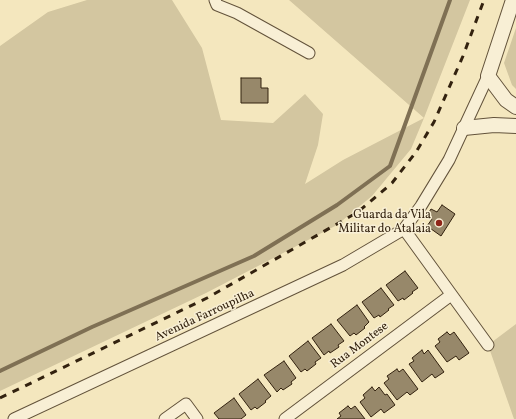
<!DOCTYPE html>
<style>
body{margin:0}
canvas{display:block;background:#f4e7be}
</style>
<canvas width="516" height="419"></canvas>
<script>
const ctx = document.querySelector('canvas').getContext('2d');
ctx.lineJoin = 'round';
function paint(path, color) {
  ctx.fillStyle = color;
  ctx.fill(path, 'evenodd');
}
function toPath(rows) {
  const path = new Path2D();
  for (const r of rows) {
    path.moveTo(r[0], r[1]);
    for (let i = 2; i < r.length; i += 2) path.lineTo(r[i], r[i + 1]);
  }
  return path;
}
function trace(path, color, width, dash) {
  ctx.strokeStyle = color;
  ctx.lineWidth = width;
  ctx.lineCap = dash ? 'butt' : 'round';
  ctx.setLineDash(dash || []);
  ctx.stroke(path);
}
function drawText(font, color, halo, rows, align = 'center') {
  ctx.font = font + ' Vollkorn,serif';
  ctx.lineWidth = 3;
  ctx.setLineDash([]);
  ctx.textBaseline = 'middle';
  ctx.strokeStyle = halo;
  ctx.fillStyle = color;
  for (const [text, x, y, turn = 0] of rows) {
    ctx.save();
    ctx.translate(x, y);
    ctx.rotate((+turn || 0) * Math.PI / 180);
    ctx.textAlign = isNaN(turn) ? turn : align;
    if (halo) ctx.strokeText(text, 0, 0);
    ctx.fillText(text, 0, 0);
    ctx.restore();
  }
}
paint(toPath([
 [87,0,172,0,202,48,221,120,273,123,305,94,323,114,318,145,305,184,343,160,424,118,289,0,470,0,424,118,411,149,372,196,337,225,206,293,0,391,0,46,48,12],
 [516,28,516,89,512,85,504,63],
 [516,324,516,419,514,419,488,345]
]), '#d3c6a0');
trace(toPath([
 [0,371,92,327,254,256,337,205,390,166,450,0]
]), '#7f7054', 4);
const building = toPath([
 [241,78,261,78,261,88,268,88,268,103,241,103,241,78],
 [442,205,455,214,441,236,427,226,432,219,426,216,431,209,437,212,442,205],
 [405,271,418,288,412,292,413,293,404,300,403,298,398,301,386,285,405,271],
 [381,288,394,305,388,309,389,310,380,317,379,315,374,318,362,302,381,288],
 [357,305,369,322,364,327,365,328,356,335,354,333,350,336,337,320,357,305],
 [331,324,344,341,338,345,339,347,330,353,329,351,324,355,312,338,331,324],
 [447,332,450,335,454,332,469,353,459,360,456,356,447,362,435,346,440,342,438,339,447,332],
 [308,341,321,358,315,362,316,364,307,371,305,369,301,372,289,356,308,341],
 [422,350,424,354,428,350,444,372,435,378,432,374,422,382,409,364,414,361,412,358,422,350],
 [284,361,296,378,291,382,292,384,283,390,281,388,277,392,264,375,284,361],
 [397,369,399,372,403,369,418,389,410,395,407,392,397,400,384,383,389,379,387,376,397,369],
 [258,379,271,396,265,401,266,402,257,409,255,407,251,410,239,394,258,379],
 [372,387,375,391,379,387,385,395,387,394,395,405,384,413,381,409,371,417,360,402,365,398,363,395,372,387],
 [234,398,246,415,241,419,219,419,214,413,234,398],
 [348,406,351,409,355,406,365,419,337,419,341,416,339,413,348,406]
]);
paint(building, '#97886a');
trace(building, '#33220f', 1);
const minor = toPath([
 [215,0,217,5,237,13,309,53],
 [404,229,488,345],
 [14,419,343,265,404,229,421,206,449,160,488,76],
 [165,419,186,404,197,419],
 [285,419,451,295]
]);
const tertiary = toPath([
 [513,0,488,76,506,100,516,107],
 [464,128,494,125,516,126]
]);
trace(minor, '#63533b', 13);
trace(tertiary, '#63533b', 16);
trace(minor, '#f8efd5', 11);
trace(tertiary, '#f8efd5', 14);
trace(toPath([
 [0,398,207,298,358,212,392,183,416,152,434,122,463,56,484,0]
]), '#33220f', 3, [7, 7]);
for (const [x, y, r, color] of [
 [439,223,4,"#8f2418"]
]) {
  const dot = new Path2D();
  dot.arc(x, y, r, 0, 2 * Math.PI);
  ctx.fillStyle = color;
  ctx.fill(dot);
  trace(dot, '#f8efd5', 1.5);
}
drawText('12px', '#33220f', '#f8efd5', [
 ["Guarda da Vila",431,216],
 ["Militar do Atalaia",431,230]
], 'right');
drawText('12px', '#33220f', '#f8efd5', [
 ["Avenida Farroupilha",205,316,-25],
 ["Rua Montese",360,346,-37]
]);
</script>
